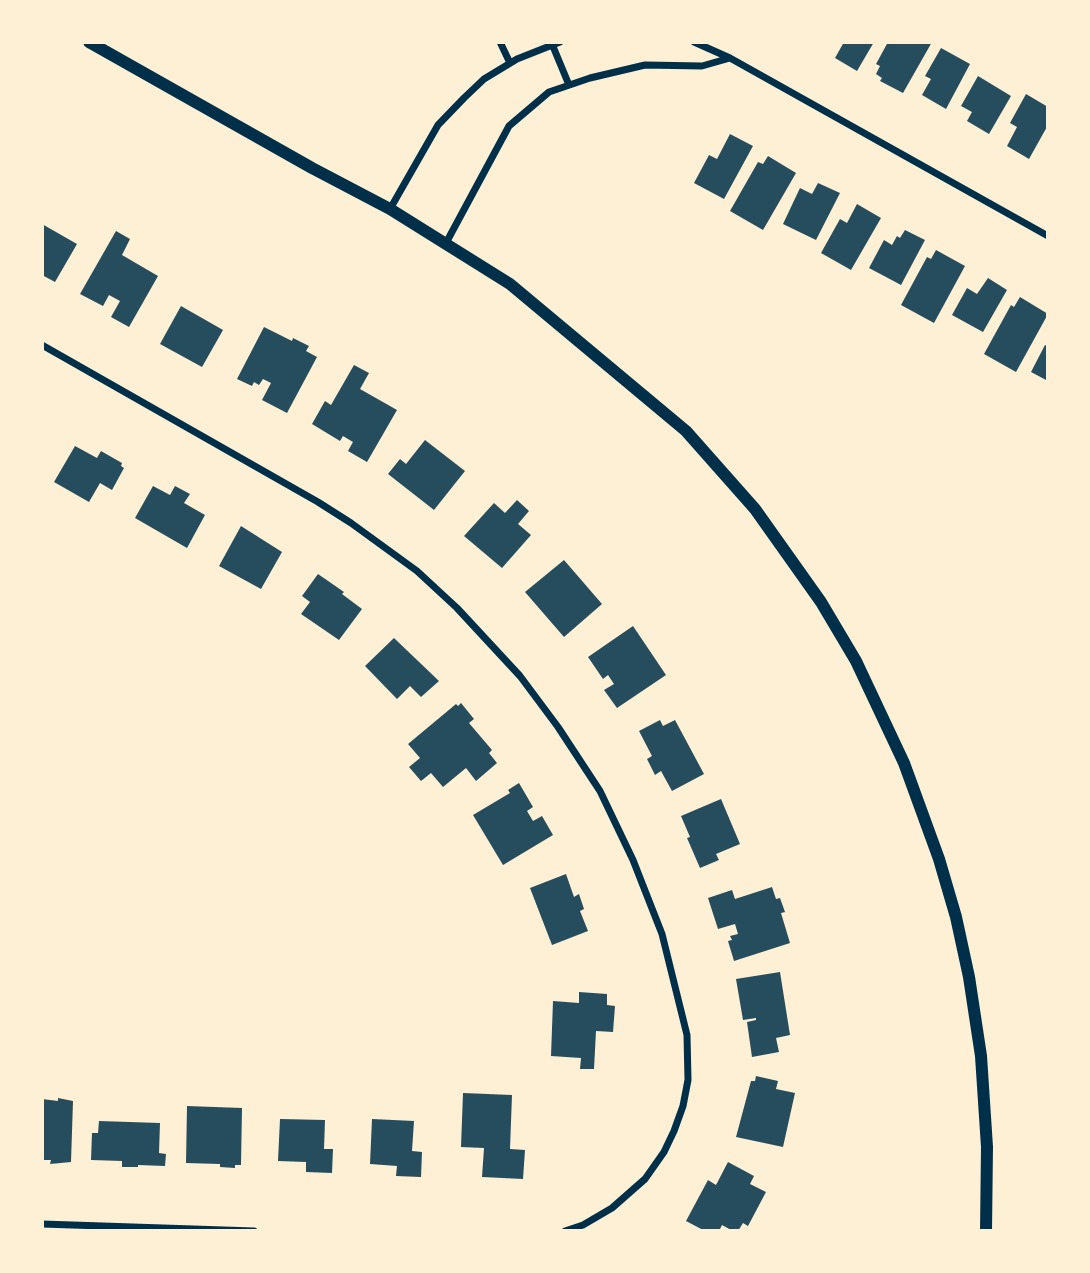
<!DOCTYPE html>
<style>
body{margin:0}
#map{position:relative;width:1090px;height:1273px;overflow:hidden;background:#fdf0d5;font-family:"Golos Text",sans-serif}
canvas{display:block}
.frame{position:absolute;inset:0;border:44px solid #fdf0d5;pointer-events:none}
</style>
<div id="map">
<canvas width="1090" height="1273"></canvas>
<div class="frame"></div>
</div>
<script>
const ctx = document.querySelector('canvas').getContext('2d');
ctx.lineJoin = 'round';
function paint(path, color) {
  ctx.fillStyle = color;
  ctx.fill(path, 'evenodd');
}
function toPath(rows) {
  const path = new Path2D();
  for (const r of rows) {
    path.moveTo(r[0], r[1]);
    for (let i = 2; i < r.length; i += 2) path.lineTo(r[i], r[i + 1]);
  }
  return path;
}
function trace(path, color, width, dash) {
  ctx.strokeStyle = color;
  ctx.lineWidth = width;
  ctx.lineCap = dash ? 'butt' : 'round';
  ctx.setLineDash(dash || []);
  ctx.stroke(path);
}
paint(toPath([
 [844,42,874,42,857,71,835,58],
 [888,42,932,42,903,93,880,81,882,78,876,74,880,66,876,64],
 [941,48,970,64,946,109,922,95,931,79,925,76],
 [978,76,1011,96,989,134,967,121,972,112,961,106],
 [1026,94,1048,107,1048,125,1029,159,1007,146,1017,127,1010,123],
 [730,134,753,146,724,199,694,183,709,155,717,159],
 [768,156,796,173,763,230,730,211,758,162,763,164],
 [818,183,840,193,816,240,783,224,800,188,812,194],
 [857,204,881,218,851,270,821,253,840,219,847,223],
 [42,224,77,244,55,282,42,275],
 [905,230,925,240,901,285,869,268,884,240,892,245,897,236,900,238],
 [116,231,130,239,122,255,158,276,129,327,111,317,120,301,109,295,103,306,80,294],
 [936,250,965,266,934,323,901,305,927,257,931,259],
 [988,278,1007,290,983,332,952,315,967,288,977,294],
 [1020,297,1048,314,1016,372,984,354,1011,305,1014,307],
 [181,306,223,330,202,367,160,344],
 [264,327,292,341,293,338,309,346,306,351,317,357,287,413,262,400,271,383,263,379,259,385,254,382,252,386,237,379],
 [1045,345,1048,346,1048,381,1031,372],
 [354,365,369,373,360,389,397,410,367,462,348,451,353,442,343,436,340,441,312,424,325,401,331,405],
 [425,440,465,471,434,510,388,474,400,459,406,464],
 [75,446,97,458,101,451,122,463,121,466,124,468,112,490,100,483,89,502,54,482],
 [153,486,170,495,175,486,190,494,184,503,205,515,187,548,135,518],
 [517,500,529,511,518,524,531,535,502,568,464,536,494,503,505,513],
 [241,526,282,552,261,589,219,566],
 [564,560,602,604,564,637,525,592],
 [318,574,344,592,342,594,362,609,339,640,301,614,310,602,302,596],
 [633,626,666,675,617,708,604,690,614,684,608,675,603,679,588,657],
 [394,638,439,681,421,697,410,686,397,699,365,666],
 [461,703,474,719,469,723,492,750,489,753,497,763,476,781,466,768,443,787,431,773,421,781,409,767,420,758,408,744,456,704,458,706],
 [660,720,663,726,675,720,704,774,672,791,661,771,655,775,647,759,652,756,639,731],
 [519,783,533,807,527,811,533,821,542,816,553,835,503,865,473,815,510,793,508,790],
 [721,799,740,844,716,854,719,860,700,868,687,838,690,837,681,816],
 [566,874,574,897,579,894,584,909,580,911,588,931,552,945,530,888],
 [772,887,776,899,780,898,785,912,781,913,790,943,734,961,728,941,732,940,730,936,738,934,735,924,718,929,708,898,732,890,735,899],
 [780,972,790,1035,776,1038,779,1052,752,1057,747,1022,756,1020,756,1018,743,1020,736,979],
 [579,992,607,994,607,1005,615,1006,613,1032,596,1031,594,1069,580,1069,581,1058,551,1056,553,1001,579,1003],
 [756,1076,778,1081,776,1089,795,1093,783,1147,736,1137,751,1081,755,1081],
 [463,1093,512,1095,510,1149,525,1150,523,1179,482,1177,484,1148,461,1147],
 [58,1098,73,1101,71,1162,50,1164,51,1160,42,1160,42,1099,58,1101],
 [187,1106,242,1108,241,1165,235,1165,235,1168,220,1167,220,1164,186,1163],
 [280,1119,325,1120,324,1149,333,1149,332,1173,306,1172,306,1162,278,1161],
 [372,1119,414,1121,412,1151,422,1152,421,1177,396,1176,397,1166,370,1164],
 [99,1121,160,1123,159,1153,166,1154,165,1166,138,1165,138,1167,122,1167,122,1161,91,1160,92,1133,98,1133],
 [728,1162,754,1176,750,1184,766,1192,748,1226,743,1223,738,1231,733,1231,722,1225,719,1231,705,1231,686,1221,708,1180,716,1185]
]), '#264d5e');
trace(toPath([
 [500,42,510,63],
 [694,42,730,58,1048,236],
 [552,44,569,85],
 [390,209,438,125,464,98,484,79,517,59,560,42],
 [446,243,509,126,549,92,590,78,645,65,702,66,730,58],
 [42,345,318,502,351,523,417,571,457,608,520,676,558,727,600,791,633,860,662,934,687,1035,688,1080,683,1106,674,1131,664,1152,645,1179,612,1208,583,1225,565,1231],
 [42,1224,254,1231]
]), '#003049', 7);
trace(toPath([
 [89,42,312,168,390,209,510,284,686,431,755,509,821,602,856,661,904,763,939,859,956,917,969,977,981,1056,987,1147,986,1231]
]), '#003049', 12);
</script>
